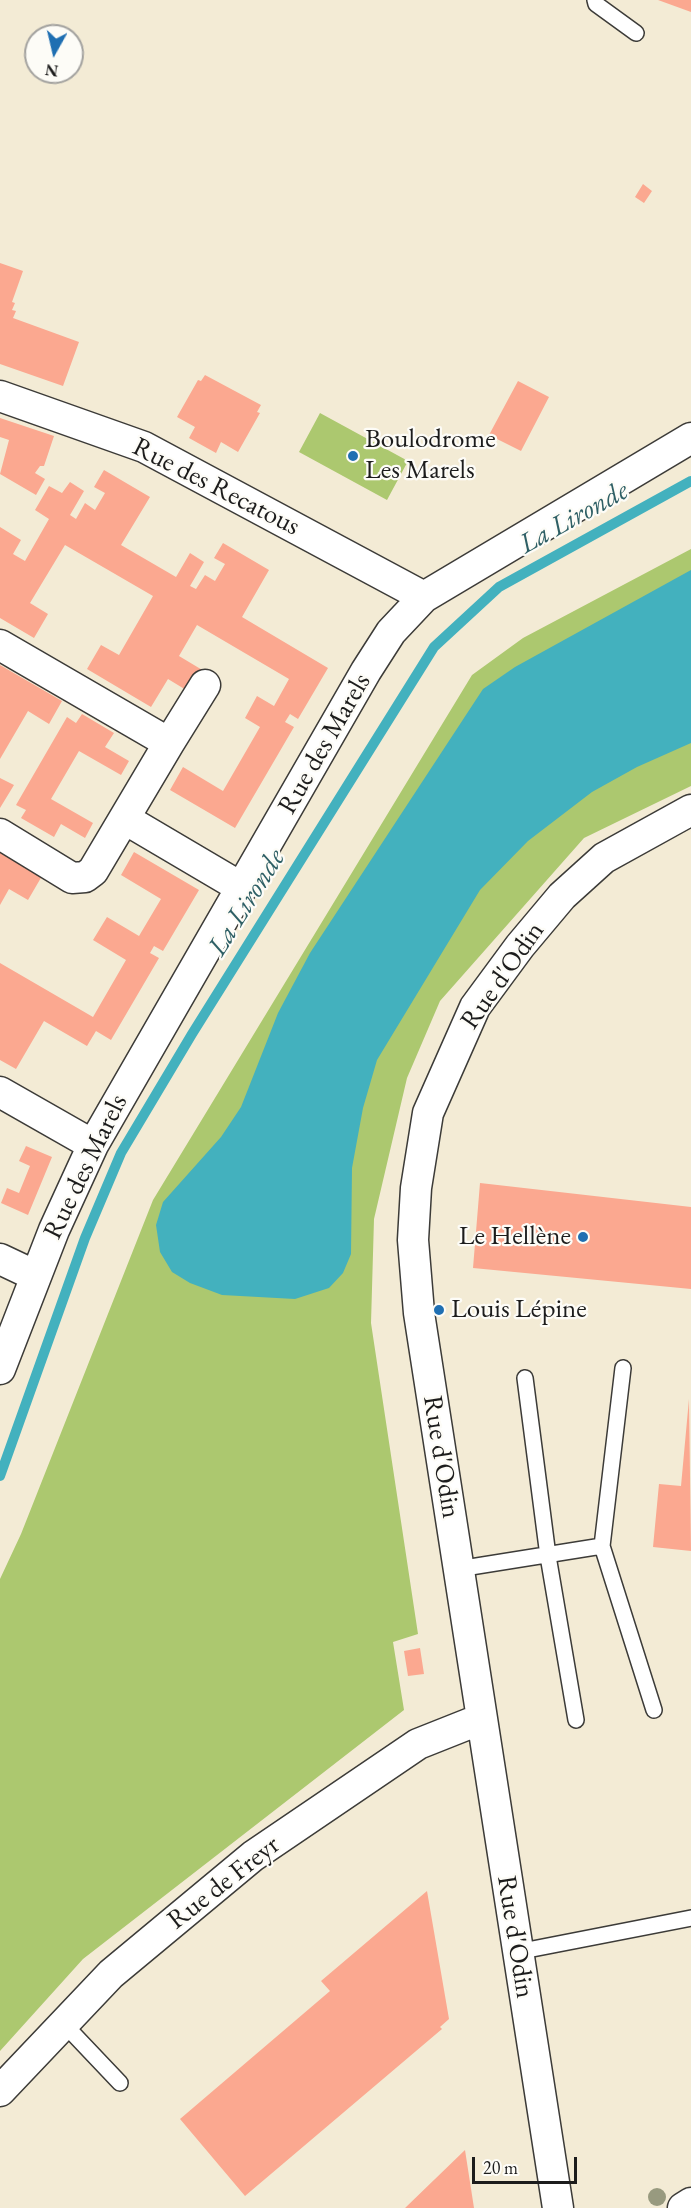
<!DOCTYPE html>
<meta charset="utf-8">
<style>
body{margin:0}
#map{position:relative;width:691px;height:2208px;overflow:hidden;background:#f3ebd5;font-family:"EB Garamond",serif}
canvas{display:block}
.north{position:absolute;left:24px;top:24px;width:60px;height:60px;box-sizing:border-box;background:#fdfcf7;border:2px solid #a3a29f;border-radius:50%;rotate:188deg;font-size:16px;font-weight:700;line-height:24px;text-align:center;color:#1c1c1c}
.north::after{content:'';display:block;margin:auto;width:21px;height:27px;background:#1f6fb2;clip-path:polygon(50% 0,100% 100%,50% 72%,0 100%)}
.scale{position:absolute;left:472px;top:2157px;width:105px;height:27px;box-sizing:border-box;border:3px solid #1c1c1c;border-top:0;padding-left:8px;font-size:18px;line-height:21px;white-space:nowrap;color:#1c1c1c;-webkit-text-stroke:4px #fdfcf7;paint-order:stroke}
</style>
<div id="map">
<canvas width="691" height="2208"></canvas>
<div class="north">N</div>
<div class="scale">20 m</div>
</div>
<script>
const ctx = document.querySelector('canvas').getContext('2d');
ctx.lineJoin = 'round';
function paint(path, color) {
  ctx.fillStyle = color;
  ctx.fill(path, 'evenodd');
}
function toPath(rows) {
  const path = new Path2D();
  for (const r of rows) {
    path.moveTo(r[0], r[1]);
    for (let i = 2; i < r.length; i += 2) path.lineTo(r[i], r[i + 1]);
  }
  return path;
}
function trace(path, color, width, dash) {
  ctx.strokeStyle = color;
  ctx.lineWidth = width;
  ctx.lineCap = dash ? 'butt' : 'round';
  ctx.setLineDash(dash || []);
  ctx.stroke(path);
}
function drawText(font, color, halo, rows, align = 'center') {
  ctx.font = font + ' "EB Garamond",serif';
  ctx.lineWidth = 4.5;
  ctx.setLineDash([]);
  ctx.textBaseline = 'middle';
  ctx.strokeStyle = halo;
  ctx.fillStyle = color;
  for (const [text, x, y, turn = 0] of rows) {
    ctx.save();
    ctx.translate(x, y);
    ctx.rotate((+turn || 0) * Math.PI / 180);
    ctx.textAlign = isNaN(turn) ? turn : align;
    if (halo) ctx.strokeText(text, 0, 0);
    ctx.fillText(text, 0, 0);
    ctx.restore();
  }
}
paint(toPath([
 [320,413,408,461,387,500,299,452],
 [691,549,691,786,584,838,440,1001,407,1078,374,1219,371,1323,418,1634,393,1642,404,1710,83,1959,0,2051,0,1579,21,1534,153,1200,472,675,523,638]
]), '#acc86f');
paint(toPath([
 [691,570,691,743,637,767,592,792,528,841,480,890,377,1060,363,1108,352,1168,351,1254,343,1273,329,1288,295,1299,222,1295,190,1283,172,1272,160,1252,156,1225,163,1202,221,1137,241,1107,278,1013,310,953,483,689,515,667]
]), '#43b1be');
trace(toPath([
 [0,1476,85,1238,121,1153,192,1034,434,647,499,587,691,481]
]), '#43b1be', 10);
paint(toPath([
 [658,0,691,0,691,12],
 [643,184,652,191,644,203,635,197],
 [0,263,23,271,12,302,15,303,12,310,16,311,13,318,79,342,63,386,0,364],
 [205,375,261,405,257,412,260,413,238,452,221,442,216,453,189,438,195,427,177,417,198,380,201,381],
 [518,381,549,397,521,451,489,435],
 [0,418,54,436,44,466,40,466,35,473,45,479,36,495,0,474,9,440,0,437],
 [104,470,150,497,121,545,176,577,190,553,204,562,190,586,196,589,205,575,215,581,225,564,214,558,223,543,269,570,242,617,328,668,298,719,290,714,285,722,294,727,235,828,170,790,183,767,223,791,260,727,245,718,257,696,274,706,289,679,197,625,179,656,204,671,191,693,168,679,151,707,87,669,101,645,119,655,153,596,65,545,30,603,48,614,34,638,0,618,0,527,21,540,13,554,25,561,49,519,35,510,49,486,62,493,70,482,84,491,70,515,76,519,85,503,95,510,105,493,94,487],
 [0,665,62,701,49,724,28,711,0,759],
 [82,714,114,733,105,747,129,761,121,775,79,751,51,799,93,823,85,838,61,824,54,837,21,818,26,810,16,805,67,717,76,723],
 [0,778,14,785,0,808],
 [0,852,42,876,28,900,9,889,0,905],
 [134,852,199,890,163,951,154,946,150,953,159,958,111,1040,96,1031,87,1046,44,1021,16,1069,0,1060,0,963,93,1017,126,960,93,940,107,917,139,936,161,899,121,875],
 [26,1146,52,1157,28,1215,1,1203,7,1188,19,1193,30,1166,19,1161],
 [480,1183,691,1207,691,1289,473,1268],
 [689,1399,691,1551,653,1547,659,1484,681,1486],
 [420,1648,424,1674,408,1676,404,1651],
 [427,1891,449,2019,440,2027,442,2029,245,2196,180,2119,330,1991,321,1981],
 [465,2150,474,2208,405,2208]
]), '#fba890');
const service = toPath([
 [595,0,596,4,636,33],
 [525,1378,548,1556,576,1720],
 [602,1546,623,1368],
 [458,1569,602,1546,654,1710],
 [517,1952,691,1918],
 [64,2024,120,2083]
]);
const minor = toPath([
 [0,396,144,447,424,597],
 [0,645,169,743,93,871,85,877,72,878,0,834],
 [169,743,205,685],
 [125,819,242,888],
 [0,1092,93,1145],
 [0,1259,36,1276],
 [0,1369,54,1230,93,1145,366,671,391,632,424,597,691,438],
 [0,2091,111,1974,253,1856,418,1744,481,1719],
 [558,2208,419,1313,413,1240,416,1188,428,1113,475,1007,520,946,562,896,604,858,691,810],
 [683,2208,691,2203]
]);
trace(service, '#3c3b38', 18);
trace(minor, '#3c3b38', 33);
trace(service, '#fff', 15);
trace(minor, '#fff', 30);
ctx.fillStyle = '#989a7f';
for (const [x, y] of [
 [657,2197]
]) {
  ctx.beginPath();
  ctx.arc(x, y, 9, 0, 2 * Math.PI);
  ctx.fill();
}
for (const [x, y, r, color] of [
 [353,456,6,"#1f6fb2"],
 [583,1237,6,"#1f6fb2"],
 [439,1310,6,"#1f6fb2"]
]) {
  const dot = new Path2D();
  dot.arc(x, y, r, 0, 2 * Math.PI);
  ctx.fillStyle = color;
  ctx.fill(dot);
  trace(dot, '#fdfcf7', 2);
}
drawText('27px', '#1c1c1c', '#fdfcf7', [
 ["Boulodrome",365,440],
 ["Les Marels",365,471],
 ["Le Hellène",571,1237,"right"],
 ["Louis Lépine",451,1310]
], 'left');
drawText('27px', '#1c1c1c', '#fdfcf7', [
 ["Rue des Recatous",216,487,27],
 ["Rue des Marels",325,744,-60],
 ["Rue d'Odin",503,976,-55],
 ["Rue des Marels",86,1167,-64],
 ["Rue d'Odin",441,1457,81],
 ["Rue de Freyr",224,1883,-38],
 ["Rue d'Odin",515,1937,81]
]);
drawText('italic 28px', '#2e5f65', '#fdfcf7', [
 ["La Lironde",574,518,-29],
 ["La Lironde",247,903,-58]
]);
</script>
